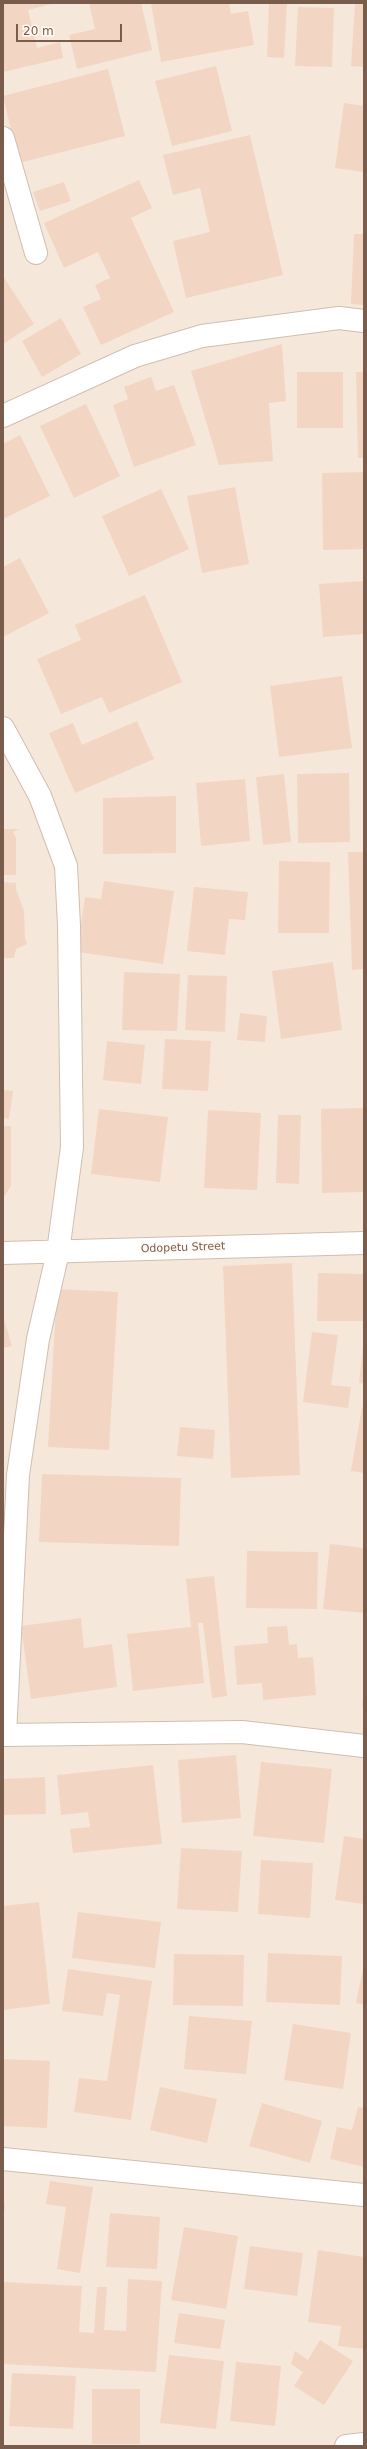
<!DOCTYPE html>
<style>
body{margin:0}
#map{position:relative;width:367px;height:2449px;overflow:hidden;background:#fdf6ec;font-family:"DejaVu Sans",sans-serif}
canvas{display:block}
.frame{position:absolute;inset:0;border:4px solid #7a5c4d;pointer-events:none}
.scale{position:absolute;left:16px;top:24px;width:106px;height:18px;box-sizing:border-box;border:2px solid #7a5c4d;border-top:0;padding-left:5px;font-size:12px;line-height:14px;white-space:nowrap;color:#7a5c4d;-webkit-text-stroke:3px #fffaf3;paint-order:stroke}
</style>
<div id="map">
<canvas width="367" height="2449"></canvas>
<div class="frame"></div>
<div class="scale">20 m</div>
</div>
<script>
const ctx = document.querySelector('canvas').getContext('2d');
ctx.lineJoin = 'round';
function paint(path, color) {
  ctx.fillStyle = color;
  ctx.fill(path, 'evenodd');
}
function toPath(rows) {
  const path = new Path2D();
  for (const r of rows) {
    path.moveTo(r[0], r[1]);
    for (let i = 2; i < r.length; i += 2) path.lineTo(r[i], r[i + 1]);
  }
  return path;
}
function trace(path, color, width, dash) {
  ctx.strokeStyle = color;
  ctx.lineWidth = width;
  ctx.lineCap = dash ? 'butt' : 'round';
  ctx.setLineDash(dash || []);
  ctx.stroke(path);
}
function drawText(font, color, halo, rows, align = 'center') {
  ctx.font = font + ' "DejaVu Sans",sans-serif';
  ctx.lineWidth = 3;
  ctx.setLineDash([]);
  ctx.textBaseline = 'middle';
  ctx.strokeStyle = halo;
  ctx.fillStyle = color;
  for (const [text, x, y, turn = 0] of rows) {
    ctx.save();
    ctx.translate(x, y);
    ctx.rotate((+turn || 0) * Math.PI / 180);
    ctx.textAlign = isNaN(turn) ? turn : align;
    if (halo) ctx.strokeText(text, 0, 0);
    ctx.fillText(text, 0, 0);
    ctx.restore();
  }
}
paint(toPath([
 [3,3,364,3,364,2446,3,2446]
]), '#f5e8da');
paint(toPath([
 [3,3,55,3,28,10,37,48,60,42,63,58,3,72],
 [89,3,141,3,152,50,77,69,69,35,95,29],
 [151,3,229,3,231,14,248,11,254,45,161,62],
 [269,3,287,3,284,58,267,57],
 [355,4,364,4,364,67,351,66],
 [298,7,334,8,332,67,295,66],
 [216,66,232,131,172,146,155,81],
 [108,69,125,136,19,163,3,96],
 [344,103,364,106,364,172,335,168],
 [250,135,283,275,186,298,173,241,210,232,200,188,173,195,163,155],
 [139,180,152,208,131,218,174,312,101,345,83,307,101,299,95,285,110,278,98,252,64,268,44,223],
 [64,182,71,201,40,211,33,192],
 [354,234,364,234,364,305,351,304],
 [3,276,34,324,3,344],
 [61,318,81,354,42,377,22,341],
 [282,344,286,401,269,403,273,461,219,465,191,371],
 [297,372,343,372,343,428,297,428],
 [356,372,364,372,364,458,358,458],
 [151,377,156,391,174,385,196,445,134,467,113,405,128,399,124,387],
 [86,404,120,476,74,498,40,426],
 [20,435,50,496,3,519,3,444],
 [364,472,364,549,323,550,322,473],
 [235,487,249,564,202,573,187,496],
 [161,489,189,549,129,576,102,516],
 [20,558,49,613,3,637,3,567],
 [364,581,364,634,323,637,319,584],
 [145,595,182,682,109,713,102,697,61,714,37,659,81,640,75,625],
 [342,676,352,748,279,757,270,686],
 [137,721,154,759,75,793,49,733,73,723,82,745],
 [349,773,350,842,298,843,297,774],
 [284,774,291,842,263,845,256,777],
 [245,779,250,841,201,846,196,783],
 [176,796,176,853,103,854,103,798],
 [3,829,19,829,13,832,16,838,16,875,3,875],
 [348,852,364,852,364,969,352,970],
 [279,861,330,862,329,933,278,933],
 [104,881,174,891,163,964,77,952,85,897,101,899],
 [3,882,16,883,16,889,24,911,25,939,27,944,16,949,14,958,3,958],
 [194,887,248,892,245,920,229,919,225,955,187,951],
 [333,962,342,1030,281,1039,272,971],
 [124,972,180,974,177,1031,122,1030],
 [188,975,227,976,225,1032,185,1030],
 [240,1013,267,1016,265,1042,237,1040],
 [165,1039,211,1041,208,1091,162,1089],
 [107,1041,145,1045,141,1084,103,1080],
 [3,1090,13,1091,9,1119,3,1118],
 [364,1108,364,1192,322,1193,321,1109],
 [99,1109,168,1117,160,1182,91,1174],
 [208,1110,261,1113,257,1190,204,1188],
 [278,1115,301,1115,299,1184,276,1183],
 [3,1126,11,1126,11,1186,3,1198],
 [292,1263,300,1475,231,1478,223,1266],
 [318,1273,364,1274,364,1321,317,1321],
 [57,1289,118,1292,109,1450,48,1447],
 [3,1316,12,1346,3,1348],
 [312,1332,338,1335,331,1385,351,1387,348,1408,303,1402],
 [363,1346,364,1346,364,1384,359,1383],
 [362,1407,364,1407,364,1473,351,1471],
 [180,1427,215,1430,213,1459,177,1456],
 [42,1474,181,1478,179,1546,39,1542],
 [330,1544,364,1548,364,1613,323,1609],
 [247,1551,318,1552,317,1609,246,1608],
 [214,1576,227,1696,212,1698,203,1623,198,1623,204,1683,133,1691,127,1634,191,1627,186,1579],
 [81,1618,84,1648,112,1644,117,1687,31,1699,21,1626],
 [287,1626,289,1645,297,1644,298,1658,313,1657,316,1695,263,1700,262,1683,237,1685,234,1646,268,1643,267,1627],
 [363,1697,364,1697,364,1707,362,1707],
 [236,1755,241,1818,182,1823,178,1760],
 [261,1762,332,1769,324,1843,253,1836],
 [153,1765,162,1844,73,1853,70,1829,90,1827,88,1812,61,1815,57,1775],
 [45,1777,46,1814,3,1815,3,1779],
 [344,1836,364,1839,364,1904,335,1900],
 [181,1848,242,1851,238,1912,177,1909],
 [261,1860,313,1863,310,1918,258,1914],
 [39,1902,50,2004,3,2010,3,1906],
 [78,1912,161,1922,155,1968,72,1958],
 [268,1953,342,1956,340,2005,266,2002],
 [174,1954,244,1955,243,2006,173,2005],
 [364,1964,364,2005,356,2003],
 [68,1969,152,1981,131,2120,74,2112,79,2078,107,2081,120,1995,107,1993,103,2016,62,2011],
 [189,2016,252,2021,246,2074,184,2069],
 [293,2024,351,2033,343,2089,284,2080],
 [3,2059,50,2061,47,2128,3,2126],
 [160,2087,217,2099,207,2143,150,2130],
 [262,2103,322,2121,310,2163,249,2146],
 [358,2107,364,2108,364,2167,330,2159,337,2127,352,2130],
 [50,2181,93,2187,80,2273,57,2269,66,2207,46,2204],
 [3,2204,5,2204,4,2214,3,2214],
 [110,2213,160,2217,157,2269,106,2267],
 [184,2227,238,2236,226,2309,171,2300],
 [250,2246,303,2253,297,2296,244,2289],
 [318,2250,364,2257,364,2349,338,2346,341,2326,308,2322],
 [128,2279,162,2281,156,2372,3,2364,3,2282,82,2286,79,2332,94,2333,97,2287,107,2287,104,2330,126,2331],
 [179,2313,225,2320,220,2349,174,2343],
 [320,2340,353,2361,324,2405,294,2386,303,2372,291,2364,295,2351,308,2360],
 [169,2355,224,2361,216,2429,160,2423],
 [236,2362,281,2366,275,2426,230,2421],
 [12,2373,76,2376,73,2429,9,2426],
 [92,2389,140,2389,140,2444,92,2444]
]), '#f3d5c3');
const minor = toPath([
 [3,138,36,253],
 [3,416,135,356,202,336,339,318,364,321],
 [3,728,40,796,66,866,69,926,72,1147,58,1252,38,1339,18,1475,5,1735],
 [3,1253,364,1243],
 [3,1735,242,1732,364,1746],
 [3,2159,364,2195],
 [346,2446,364,2444]
]);
trace(minor, '#d1beb0', 24);
trace(minor, '#fff', 22);
drawText('11px', '#7a5c4d', '#fffaf3', [
 ["Odopetu Street",183,1248,-2]
]);
</script>
